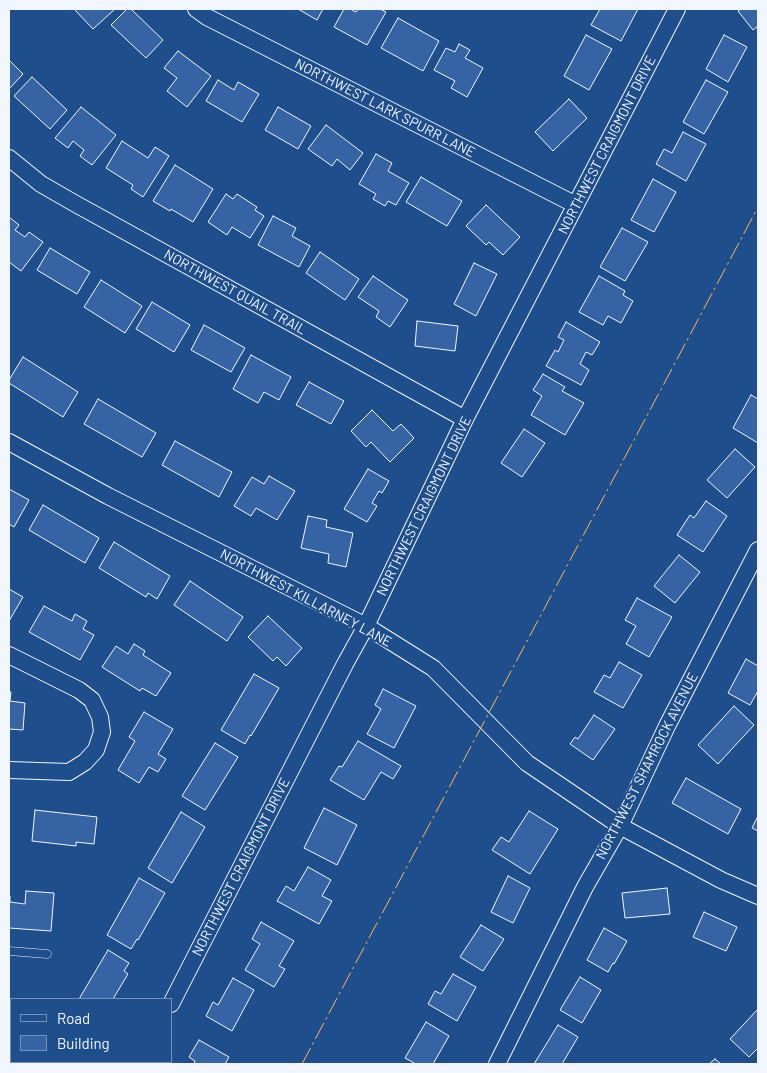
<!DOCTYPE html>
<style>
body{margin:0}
#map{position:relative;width:767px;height:1073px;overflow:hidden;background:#1f4e8c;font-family:Barlow,sans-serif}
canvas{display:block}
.frame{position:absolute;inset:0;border:10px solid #f2f6ff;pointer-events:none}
.legend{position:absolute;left:10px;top:998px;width:162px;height:65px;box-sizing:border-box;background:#1f4e8c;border:1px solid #7391ba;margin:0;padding:6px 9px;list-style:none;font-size:15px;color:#f2f6ff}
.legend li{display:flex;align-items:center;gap:10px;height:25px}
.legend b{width:25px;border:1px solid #7391ba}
</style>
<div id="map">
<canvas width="767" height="1073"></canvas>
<div class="frame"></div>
<ul class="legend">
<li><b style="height:6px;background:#1f4e8c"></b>Road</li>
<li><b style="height:14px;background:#3563a3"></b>Building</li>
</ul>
</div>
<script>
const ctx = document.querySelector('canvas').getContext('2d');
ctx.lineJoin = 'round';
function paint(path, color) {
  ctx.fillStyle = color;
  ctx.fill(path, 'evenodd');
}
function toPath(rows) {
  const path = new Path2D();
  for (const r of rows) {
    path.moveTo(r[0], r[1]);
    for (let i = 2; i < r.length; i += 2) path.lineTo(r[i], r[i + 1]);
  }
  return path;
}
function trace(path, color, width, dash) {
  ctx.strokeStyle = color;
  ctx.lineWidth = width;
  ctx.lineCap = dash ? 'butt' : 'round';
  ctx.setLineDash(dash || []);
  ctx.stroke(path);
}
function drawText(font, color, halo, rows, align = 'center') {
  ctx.font = font + ' Barlow,sans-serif';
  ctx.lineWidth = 4;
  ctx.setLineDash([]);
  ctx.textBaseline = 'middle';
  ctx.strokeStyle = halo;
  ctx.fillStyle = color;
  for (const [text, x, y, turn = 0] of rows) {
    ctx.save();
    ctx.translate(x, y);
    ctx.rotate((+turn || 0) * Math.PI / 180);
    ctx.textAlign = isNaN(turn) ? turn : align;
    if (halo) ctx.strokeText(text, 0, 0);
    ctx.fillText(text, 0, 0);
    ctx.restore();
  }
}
const building = toPath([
 [74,9,115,9,93,29,74,9],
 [127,9,131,9,163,40,146,58,111,25,127,9],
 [298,9,323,9,317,20,298,9],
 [344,9,350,9,356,12,358,9,380,9,386,12,367,45,334,27,344,9],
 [600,9,638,9,621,41,591,25,600,9],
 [741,9,758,9,758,26,753,30,738,11,741,9],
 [398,18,439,41,423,71,381,48,398,18],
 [586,35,612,49,589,90,564,76,586,35],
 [724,35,747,47,728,82,706,69,724,35],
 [459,44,470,50,465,58,483,68,467,97,451,88,455,81,434,70,446,48,455,52,459,44],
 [178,51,211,76,187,107,167,91,177,78,164,68,178,51],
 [9,60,23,74,9,89,9,60],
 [32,77,67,110,50,129,14,96,32,77],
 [218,80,234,90,238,82,259,94,242,122,206,101,218,80],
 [706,80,728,92,704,134,683,122,706,80],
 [569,99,587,118,553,151,535,132,569,99],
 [81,107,116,135,92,165,80,156,84,150,73,141,68,148,55,138,81,107],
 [278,107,311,126,298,149,265,130,278,107],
 [326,125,363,153,350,170,337,159,332,166,308,149,326,125],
 [683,132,706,144,686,181,656,164,664,149,672,153,683,132],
 [122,141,148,158,155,147,169,156,143,197,131,189,133,185,106,168,122,141],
 [376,154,392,163,388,171,409,183,396,205,388,201,385,206,373,199,376,194,359,184,376,154],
 [175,165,213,189,193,222,171,209,170,211,153,201,175,165],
 [421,177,462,201,447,226,406,202,421,177],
 [653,179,676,192,654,232,631,220,653,179],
 [226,194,233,199,237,194,257,207,255,210,264,216,250,238,232,227,227,235,208,222,226,194],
 [486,205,520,237,503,255,489,242,486,245,466,226,486,205],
 [273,216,296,228,292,236,310,246,299,267,258,245,273,216],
 [9,217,19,225,15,230,25,237,29,232,43,242,21,271,9,262,9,217],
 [622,228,648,242,625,281,600,267,622,228],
 [50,248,90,272,77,294,37,270,50,248],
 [320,252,359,279,345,300,306,273,320,252],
 [474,263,497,274,476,316,454,304,474,263],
 [373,276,408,300,390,327,376,317,379,311,358,297,373,276],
 [599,276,625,291,623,295,633,301,621,323,608,316,603,325,579,312,599,276],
 [101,280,142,306,125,333,84,307,101,280],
 [152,302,190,325,174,352,136,329,152,302],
 [417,321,458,326,455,351,415,346,417,321],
 [566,322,600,342,592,355,586,352,580,364,589,370,581,385,546,366,555,350,558,352,564,340,558,337,566,322],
 [204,325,245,348,231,372,191,350,204,325],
 [251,355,291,377,279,400,264,392,258,403,233,389,251,355],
 [23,357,78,392,63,417,9,383,9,380,23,357],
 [543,374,565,387,562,391,584,403,565,435,531,415,542,396,533,390,543,374],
 [309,382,344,401,331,424,296,405,309,382],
 [751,395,758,399,758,443,733,428,751,395],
 [98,399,156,433,142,457,84,424,98,399],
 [372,410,393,431,401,424,414,438,390,462,371,442,366,447,351,431,372,410],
 [524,429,545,443,522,477,501,463,524,429],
 [175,441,232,472,219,497,162,465,175,441],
 [735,449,755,467,727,498,707,480,735,449],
 [368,469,389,481,382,493,379,491,372,503,377,506,367,522,344,509,368,469],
 [269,476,295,491,277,520,256,508,251,516,234,506,252,477,264,484,269,476],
 [9,489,29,500,14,527,9,524,9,489],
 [706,501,727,516,703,552,677,535,690,515,694,518,706,501],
 [43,505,99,538,85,563,29,530,43,505],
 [308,516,327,520,326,527,353,533,346,567,328,563,329,554,301,548,308,516],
 [114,542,170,576,157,599,148,593,146,597,99,568,114,542],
 [679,555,700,572,675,603,654,586,679,555],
 [190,581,243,617,227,641,174,605,190,581],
 [9,589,23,597,9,621,9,589],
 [637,598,672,617,649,657,626,644,636,626,625,620,637,598],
 [44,606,72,621,75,614,87,621,83,629,94,635,80,660,29,632,44,606],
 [268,616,302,648,286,666,277,657,273,661,248,637,268,616],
 [134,644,145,651,143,655,171,673,156,696,142,688,140,691,102,667,116,646,128,654,134,644],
 [746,659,758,666,758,691,750,705,728,693,746,659],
 [619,662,642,675,623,708,594,692,604,675,610,678,619,662],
 [254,674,279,688,251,736,250,735,245,744,221,730,254,674],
 [383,689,416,706,394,748,367,734,381,709,375,705,383,689],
 [9,692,11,692,10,701,25,703,23,730,9,729,9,732,9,692],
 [734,706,754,725,718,764,698,745,734,706],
 [144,712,173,729,158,754,166,759,158,772,149,767,139,783,118,770,135,741,129,737,144,712],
 [594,715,615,729,593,760,570,744,575,737,578,739,594,715],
 [358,741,401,766,393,779,381,772,364,800,330,780,339,766,342,767,358,741],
 [215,743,238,757,205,810,182,796,215,743],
 [686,778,741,809,728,834,672,803,686,778],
 [324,808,357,825,337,865,304,848,324,808],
 [35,810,97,817,94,844,76,842,76,846,32,841,35,810],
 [529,811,558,829,530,874,492,850,501,837,509,842,529,811],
 [181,812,205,827,172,883,148,868,181,812],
 [758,816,758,831,752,828,758,816],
 [308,867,331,880,322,896,332,901,319,924,277,901,286,886,294,891,308,867],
 [508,876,530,888,513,923,491,912,508,876],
 [139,878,165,893,138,940,137,939,131,949,107,935,139,878],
 [667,888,670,914,625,918,622,893,667,888],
 [26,891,54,893,51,931,9,928,9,896,10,896,10,902,25,904,26,891],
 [704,912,737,927,726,951,693,937,704,912],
 [261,922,294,941,279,966,285,969,274,987,245,970,260,944,252,939,261,922],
 [481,925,504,939,483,971,460,957,481,925],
 [604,928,627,941,614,964,613,963,608,972,587,960,604,928],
 [108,950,129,963,124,971,128,974,113,999,79,999,108,950],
 [453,974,476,987,457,1021,428,1004,435,991,441,994,453,974],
 [580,977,601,990,582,1023,560,1010,580,977],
 [233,978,254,990,232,1031,206,1016,213,1002,218,1005,233,978],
 [758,1009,758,1048,749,1057,730,1039,758,1009],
 [426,1022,449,1036,433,1064,416,1064,405,1058,426,1022],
 [558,1025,578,1037,562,1064,534,1064,558,1025],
 [199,1040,229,1057,225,1064,194,1064,195,1061,189,1057,199,1040],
 [715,1059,721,1064,709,1064,715,1059],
 [43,1062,77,1062,75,1064,41,1064,43,1062]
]);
paint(building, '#3563a3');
trace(building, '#f2f6ff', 1);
const lane = toPath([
 [9,951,47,954]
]);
const street = toPath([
 [196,9,207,17,576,205],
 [9,158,41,184,74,203,465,419],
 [9,442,108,496,366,626,433,668,527,763,620,826,721,880,758,896],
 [9,655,79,690,92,700,100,717,102,732,96,750,85,762,69,772,9,770],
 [171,1004,345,664,366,626,465,419,677,9],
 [139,1064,141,1062],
 [497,1064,585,887,620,826,667,726,758,550]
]);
trace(lane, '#f2f6ff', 9);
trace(street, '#f2f6ff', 18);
trace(lane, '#1f4e8c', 8);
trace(street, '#1f4e8c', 16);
trace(toPath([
 [302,1064,758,207]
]), '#ffb74d', 1, [18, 4, 2.5, 4]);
drawText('14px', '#f2f6ff', '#1f4e8c', [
 ["NORTHWEST LARK SPURR LANE",385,108,27],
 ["NORTHWEST CRAIGMONT DRIVE",607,145,-63],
 ["NORTHWEST QUAIL TRAIL",235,292,29],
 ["NORTHWEST CRAIGMONT DRIVE",424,506,-64],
 ["NORTHWEST KILLARNEY LANE",306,598,28],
 ["NORTHWEST SHAMROCK AVENUE",647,766,-63],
 ["NORTHWEST CRAIGMONT DRIVE",241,867,-63]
]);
</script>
